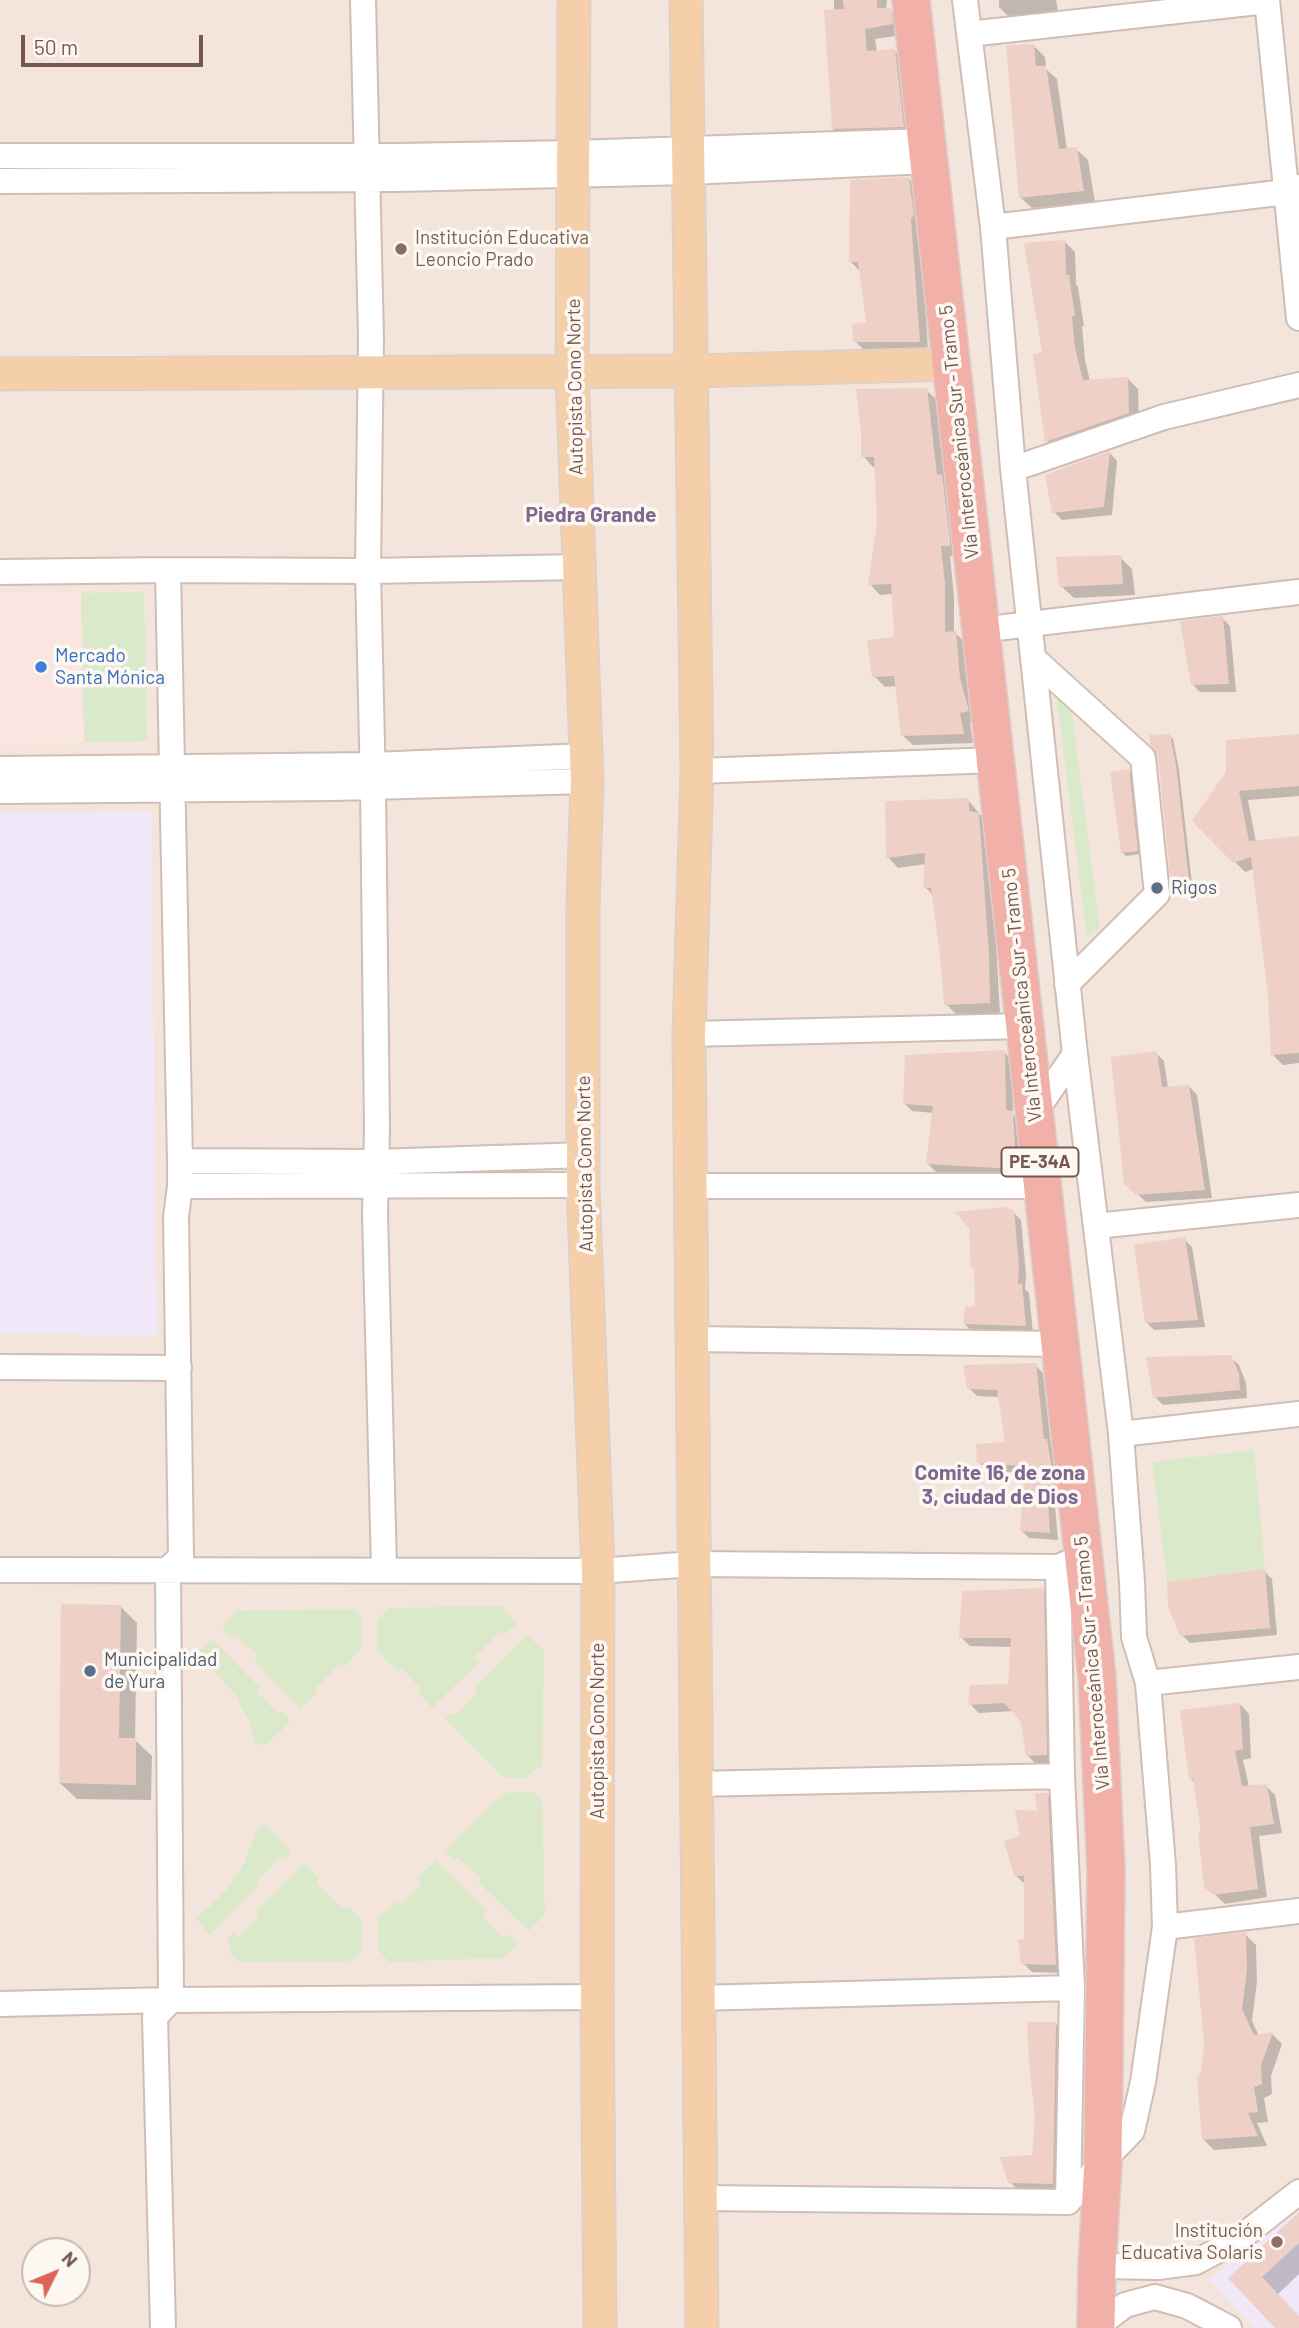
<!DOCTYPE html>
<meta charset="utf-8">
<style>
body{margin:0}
#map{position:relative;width:1299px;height:2328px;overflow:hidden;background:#fcf3ec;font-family:Barlow,sans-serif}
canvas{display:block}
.north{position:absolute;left:21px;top:2237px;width:70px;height:70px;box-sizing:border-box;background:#fef8f3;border:2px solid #c8b8b2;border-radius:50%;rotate:47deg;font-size:19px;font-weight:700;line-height:28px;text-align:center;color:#765850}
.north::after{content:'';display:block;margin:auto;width:24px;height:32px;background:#dc655b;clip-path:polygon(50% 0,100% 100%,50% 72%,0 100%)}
.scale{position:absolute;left:21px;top:35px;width:182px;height:32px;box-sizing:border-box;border:4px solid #765850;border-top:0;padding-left:9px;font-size:21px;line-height:24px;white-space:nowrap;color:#765850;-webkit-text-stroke:5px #fef8f3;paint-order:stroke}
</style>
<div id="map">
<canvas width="1299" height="2328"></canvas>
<div class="north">N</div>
<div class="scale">50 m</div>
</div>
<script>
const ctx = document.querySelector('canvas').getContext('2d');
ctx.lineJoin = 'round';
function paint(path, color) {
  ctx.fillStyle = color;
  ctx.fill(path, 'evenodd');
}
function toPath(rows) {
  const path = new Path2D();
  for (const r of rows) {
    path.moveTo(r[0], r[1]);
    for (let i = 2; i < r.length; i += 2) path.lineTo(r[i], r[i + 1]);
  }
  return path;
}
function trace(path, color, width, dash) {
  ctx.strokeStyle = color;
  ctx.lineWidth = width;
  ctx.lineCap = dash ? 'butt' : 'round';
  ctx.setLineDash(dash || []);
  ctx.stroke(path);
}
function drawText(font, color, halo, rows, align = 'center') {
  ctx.font = font + ' Barlow,sans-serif';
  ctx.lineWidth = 7;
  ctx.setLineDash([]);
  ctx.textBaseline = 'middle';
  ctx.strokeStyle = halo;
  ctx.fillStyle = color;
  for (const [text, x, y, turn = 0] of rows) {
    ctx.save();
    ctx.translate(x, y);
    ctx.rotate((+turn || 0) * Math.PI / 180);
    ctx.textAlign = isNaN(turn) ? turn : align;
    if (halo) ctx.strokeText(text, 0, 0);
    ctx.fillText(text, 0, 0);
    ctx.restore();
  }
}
paint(toPath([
 [0,0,1299,0,1299,2328,0,2328],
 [35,2251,77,2251,77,2293,35,2293]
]), '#f3e5db');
paint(toPath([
 [0,593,81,593,84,742,0,744]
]), '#fbe5e1');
paint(toPath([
 [151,811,157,1336,0,1333,0,813],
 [1299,2203,1299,2328,1254,2328,1209,2280]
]), '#f0e8f8');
paint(toPath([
 [144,592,147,741,84,742,81,593],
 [1056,694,1071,707,1100,928,1087,937],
 [1254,1450,1265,1569,1167,1582,1152,1462],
 [501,1606,517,1623,505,1634,501,1631,475,1657,479,1662,432,1708,418,1693,421,1689,401,1668,397,1671,377,1651,377,1620,389,1608],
 [353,1609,361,1618,361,1649,343,1668,339,1665,314,1690,317,1693,301,1709,254,1661,258,1656,236,1636,231,1639,222,1627,237,1611],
 [527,1635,544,1651,542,1765,525,1778,504,1778,445,1719,451,1713,455,1715,477,1693,474,1689],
 [212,1639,260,1688,257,1692,278,1714,282,1711,288,1716,290,1722,266,1745,263,1742,257,1747,250,1723,235,1695,204,1660,195,1654],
 [535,1792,542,1803,545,1914,529,1931,478,1882,481,1879,458,1857,454,1859,445,1851,504,1793],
 [264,1824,292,1851,283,1860,280,1857,257,1881,260,1883,210,1935,195,1918,210,1906,229,1887,241,1870,258,1828],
 [436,1861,486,1910,483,1914,488,1922,504,1939,510,1934,518,1944,504,1958,389,1962,378,1949,378,1918,396,1902,401,1904,422,1883,418,1877],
 [304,1863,319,1879,316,1883,345,1910,349,1907,362,1921,362,1947,360,1952,351,1961,238,1962,228,1950,232,1946,226,1940,234,1932,239,1937,259,1915,256,1911]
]), '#dbe9cb');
paint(toPath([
 [834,0,887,0,886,10,890,10,901,21,903,35,875,39,877,52,895,51,906,63,914,138,845,140,833,129],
 [999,0,1056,0,1058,10,1010,18,999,7],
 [1034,46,1045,57,1046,69,1057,79,1067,150,1076,149,1088,160,1095,202,1032,208,1020,197],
 [909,179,918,188,928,350,865,351,855,341,868,323,861,272,851,262],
 [1065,242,1075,252,1076,284,1078,287,1084,326,1082,326,1085,360,1090,381,1128,379,1138,389,1139,424,1057,452,1047,441,1035,356,1044,353],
 [926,390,937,400,946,480,952,486,959,555,950,556,954,596,954,632,966,643,978,721,970,723,973,743,913,745,902,735,897,686,885,687,874,676,896,638,893,594,880,595,870,584,879,523,876,467,873,467,863,456],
 [1110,453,1117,461,1112,515,1062,520,1054,512],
 [1120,557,1132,569,1135,595,1074,598,1061,586],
 [1222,618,1230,626,1236,692,1200,692,1192,684],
 [1169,735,1173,739,1179,770,1192,884,1176,888,1173,885],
 [1299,735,1299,796,1248,800,1256,842,1299,838,1299,1063,1283,1065,1273,1055,1269,996,1254,869,1245,872,1194,821],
 [1129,771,1132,775,1140,854,1126,856,1122,852],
 [968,800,989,825,1000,1013,957,1015,946,1004,934,896,925,887,926,864,898,868,888,857],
 [1004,1052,1012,1060,1013,1114,1020,1121,1023,1176,936,1172,928,1164,934,1113,912,1111,904,1103],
 [1156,1053,1164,1061,1168,1088,1189,1086,1197,1095,1212,1198,1146,1202,1126,1183],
 [1013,1212,1021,1220,1026,1275,1025,1289,1029,1293,1033,1333,972,1332,965,1324,977,1307,976,1270,973,1267],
 [1184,1239,1192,1247,1205,1327,1154,1330,1146,1322],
 [1230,1357,1239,1365,1246,1383,1247,1398,1163,1405,1155,1397],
 [1035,1365,1043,1373,1051,1446,1055,1449,1062,1493,1054,1494,1058,1540,1029,1538,1021,1530,1025,1487,1023,1473,987,1470,979,1462,1007,1444,1000,1397,977,1396,969,1388],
 [1264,1571,1272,1579,1277,1635,1190,1643,1182,1635],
 [1043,1589,1052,1598,1055,1763,1036,1764,1027,1755,1022,1721,1013,1711,979,1713,970,1704,1009,1686,1012,1647,970,1646,961,1637],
 [120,1606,137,1623,135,1740,152,1756,151,1800,77,1799,60,1783],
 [1240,1704,1249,1714,1251,1758,1243,1760,1249,1787,1266,1786,1275,1795,1282,1833,1259,1836,1267,1897,1225,1904,1206,1886,1203,1835,1196,1784,1191,1779],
 [1047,1795,1056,1804,1064,1973,1032,1972,1023,1963,1026,1941,1025,1884,1015,1875,1022,1838,1039,1813],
 [1245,1934,1256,1945,1257,1981,1252,2021,1259,2036,1272,2034,1282,2044,1271,2076,1272,2094,1264,2098,1268,2122,1257,2123,1267,2146,1214,2150,1204,2140,1202,2073],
 [1056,2024,1066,2034,1063,2193,1020,2192,1010,2182,1033,2157,1037,2118],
 [1299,2214,1299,2274,1277,2295,1299,2318,1299,2328,1278,2328,1231,2278]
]), '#0003');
paint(toPath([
 [843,0,877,0,877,8,891,8,893,24,865,29,867,51,895,49,904,127,832,129,824,10,844,9],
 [1034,44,1036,66,1046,66,1059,149,1077,147,1084,191,1019,198,1006,45],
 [909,177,914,215,911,219,920,342,853,342,852,324,866,322,858,262,849,262,850,180],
 [1065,240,1066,275,1069,275,1075,316,1072,316,1075,348,1083,380,1128,377,1129,413,1045,442,1033,355,1042,352,1024,243],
 [927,388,937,475,942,474,950,539,950,546,941,546,945,584,945,632,956,631,960,678,969,711,960,713,964,734,901,736,894,676,872,677,867,640,894,637,891,584,868,585,877,523,874,457,861,457,861,431,856,389],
 [1110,451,1104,507,1052,513,1045,475],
 [1121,555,1123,584,1059,587,1056,557],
 [1223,616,1229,684,1191,685,1180,621],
 [1170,734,1176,765,1189,881,1171,885,1158,756,1150,744,1149,735],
 [1299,734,1299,786,1239,791,1249,841,1299,836,1299,1053,1271,1055,1268,996,1251,857,1233,863,1192,821,1226,772,1226,740],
 [1129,769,1138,851,1121,853,1110,772],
 [969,798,969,811,979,813,989,954,990,1003,944,1005,940,955,931,888,923,888,925,853,886,858,885,801],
 [1005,1050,1006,1110,1013,1111,1016,1169,926,1164,933,1106,903,1104,905,1055],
 [1157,1051,1162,1087,1189,1085,1205,1190,1136,1195,1124,1184,1111,1057],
 [1003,1207,1014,1210,1019,1266,1018,1284,1022,1283,1026,1326,963,1324,965,1307,975,1306,974,1267,971,1268,969,1228,955,1212],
 [1185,1237,1198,1320,1145,1323,1134,1245],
 [1231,1355,1239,1373,1240,1390,1153,1398,1146,1357],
 [1036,1363,1044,1439,1047,1439,1055,1486,1047,1486,1050,1533,1020,1531,1023,1487,1021,1466,977,1463,976,1444,1005,1442,997,1390,967,1389,963,1365],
 [1265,1569,1270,1628,1180,1636,1168,1607,1167,1582],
 [1044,1588,1047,1755,1026,1756,1021,1722,1004,1703,968,1705,970,1685,1008,1684,1011,1638,959,1638,962,1591],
 [61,1604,121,1605,119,1738,136,1738,136,1785,59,1783],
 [1240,1703,1243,1749,1235,1751,1242,1786,1267,1784,1274,1824,1250,1827,1258,1889,1214,1895,1204,1887,1198,1833,1201,1833,1193,1778,1189,1779,1180,1710],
 [1035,1793,1048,1793,1056,1965,1021,1964,1018,1940,1024,1939,1024,1876,1014,1876,1004,1841,1020,1836,1015,1810,1037,1811],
 [1246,1932,1247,1970,1242,2009,1254,2035,1273,2032,1261,2065,1262,2084,1254,2087,1258,2112,1248,2113,1258,2136,1202,2140,1197,2077,1201,2072,1204,2043,1194,1938],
 [1027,2022,1056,2022,1053,2184,1008,2183,1000,2157,1032,2155,1035,2118,1029,2063],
 [1299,2212,1299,2243,1262,2277,1299,2316,1299,2328,1275,2328,1228,2278]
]), '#efd0c6');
const minor = toPath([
 [363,0,371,338,368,571,373,786,377,1129,375,1213,384,1569],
 [965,0,993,227,1013,469,1075,1054,1121,1434,1132,1582,1134,1637,1148,1683,1163,1865,1165,1927,1143,2082,1132,2131,1103,2161,1068,2202],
 [1267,0,1299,318],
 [969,34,1267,1],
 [0,156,399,156,574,153,927,141],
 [0,181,399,179,689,172,929,161],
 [993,227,1286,192,1299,187],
 [1013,469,1164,417,1299,385],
 [0,572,168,570,368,571,580,567],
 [980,630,1299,592],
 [1035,660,1143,758,1157,894,1067,984],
 [0,769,373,765,587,756],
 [697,771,996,760],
 [0,791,334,788,587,781],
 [689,1034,1026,1026],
 [1035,1112,1075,1054],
 [180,1161,376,1162,584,1155],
 [180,1186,583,1185],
 [691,1186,1043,1186],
 [1096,1226,1299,1205],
 [692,1339,1060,1344],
 [0,1367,179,1368],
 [1121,1434,1299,1414],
 [1058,1567,1062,1776,1072,1988,1068,2202],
 [0,1570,598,1571,693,1564,1058,1567,1084,1556],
 [1148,1683,1299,1667],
 [695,1784,1062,1776],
 [1165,1927,1299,1911],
 [697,1998,1072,1988],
 [0,2004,171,2000,597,1997],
 [700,2198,1068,2202],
 [1097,2266,1158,2267,1196,2262,1239,2239,1299,2192],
 [1096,2327,1125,2305,1155,2297,1187,2306,1229,2328],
 [163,2328,155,2017,171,2000,168,1569,181,1557,176,1217,180,1186,180,1161,168,570]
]);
const major = toPath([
 [574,0,572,371,587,781,583,906,583,1185,598,1571,597,1997,600,2328],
 [686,0,697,771,689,1034,702,2328],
 [0,374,692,371,952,364]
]);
const highway = toPath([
 [911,0,1097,1677,1106,1870,1103,2161,1097,2266,1096,2328]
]);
trace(minor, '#d0bdb4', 28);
trace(major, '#d9d0ce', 35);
trace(highway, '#d9d0ce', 40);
trace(minor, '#fff', 24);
trace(major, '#f5ceaa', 32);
trace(highway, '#f1b1a8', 37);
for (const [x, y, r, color] of [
 [401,249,7,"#8d6e63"],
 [41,667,7,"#3f7fe0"],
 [1157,888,7,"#5c6f8a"],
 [90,1671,7,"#5c6f8a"],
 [1277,2242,7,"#8d6e63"]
]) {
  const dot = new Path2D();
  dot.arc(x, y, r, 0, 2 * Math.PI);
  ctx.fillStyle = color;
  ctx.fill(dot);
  trace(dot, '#fef8f3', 2.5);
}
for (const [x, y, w] of [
 [1040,1162,77]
]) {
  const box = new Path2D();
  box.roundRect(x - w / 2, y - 14.5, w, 29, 5);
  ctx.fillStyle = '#fef8f3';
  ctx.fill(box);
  trace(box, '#765850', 2);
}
drawText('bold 18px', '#765850', null, [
 ["PE-34A",1040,1162]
]);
drawText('19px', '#785e54', '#fef8f3', [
 ["Institución Educativa",415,238],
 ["Leoncio Prado",415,260],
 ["Institución",1263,2231,"right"],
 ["Educativa Solaris",1263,2253,"right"]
], 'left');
drawText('19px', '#765850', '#fef8f3', [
 ["Autopista Cono Norte",575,387,-91],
 ["Vía Interoceánica Sur - Tramo 5",959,432,-96],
 ["Vía Interoceánica Sur - Tramo 5",1022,995,-96],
 ["Autopista Cono Norte",585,1164,-91],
 ["Vía Interoceánica Sur - Tramo 5",1092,1663,-95],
 ["Autopista Cono Norte",598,1731,-90]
]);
drawText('19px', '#366cbe', '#fef8f3', [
 ["Mercado",55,656],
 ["Santa Mónica",55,678]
], 'left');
drawText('19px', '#4e5e75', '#fef8f3', [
 ["Rigos",1171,888],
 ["Municipalidad",104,1660],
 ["de Yura",104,1682]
], 'left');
drawText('bold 21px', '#7d6891', '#fef8f3', [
 ["Piedra Grande",591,515],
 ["Comite 16, de zona",1000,1473],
 ["3, ciudad de Dios",1000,1497]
]);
</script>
